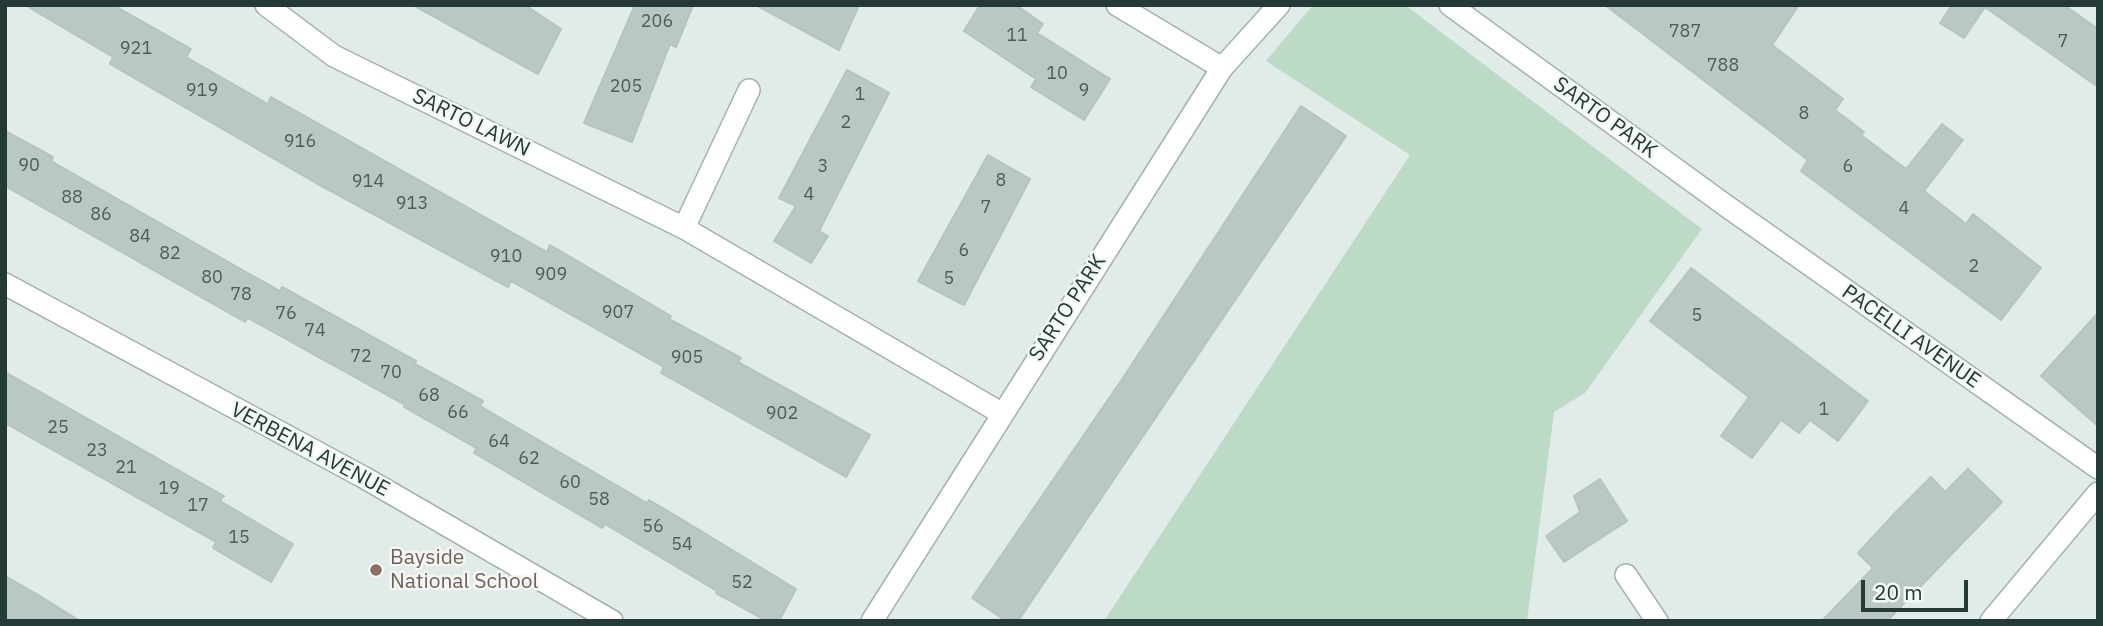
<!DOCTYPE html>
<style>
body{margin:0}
#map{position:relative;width:2103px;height:626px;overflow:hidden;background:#e1ebe7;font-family:"IBM Plex Sans",sans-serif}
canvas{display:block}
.frame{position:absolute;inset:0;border:7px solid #233a36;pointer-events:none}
.scale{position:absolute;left:1861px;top:580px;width:107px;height:32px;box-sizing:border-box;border:4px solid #233a36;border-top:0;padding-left:9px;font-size:21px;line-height:24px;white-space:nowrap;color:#233a36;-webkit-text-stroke:5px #f1f8f5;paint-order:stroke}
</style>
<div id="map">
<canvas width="2103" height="626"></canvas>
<div class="frame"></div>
<div class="scale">20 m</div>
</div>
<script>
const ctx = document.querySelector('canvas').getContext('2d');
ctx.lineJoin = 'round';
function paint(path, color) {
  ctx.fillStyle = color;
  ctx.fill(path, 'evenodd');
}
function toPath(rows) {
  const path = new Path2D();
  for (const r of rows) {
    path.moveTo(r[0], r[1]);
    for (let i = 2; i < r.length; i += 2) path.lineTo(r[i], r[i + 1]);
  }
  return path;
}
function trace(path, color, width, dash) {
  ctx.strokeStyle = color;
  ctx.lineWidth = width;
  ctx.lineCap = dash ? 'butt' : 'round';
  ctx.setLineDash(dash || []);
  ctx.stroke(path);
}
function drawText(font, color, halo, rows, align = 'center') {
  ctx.font = font + ' "IBM Plex Sans",sans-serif';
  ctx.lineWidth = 5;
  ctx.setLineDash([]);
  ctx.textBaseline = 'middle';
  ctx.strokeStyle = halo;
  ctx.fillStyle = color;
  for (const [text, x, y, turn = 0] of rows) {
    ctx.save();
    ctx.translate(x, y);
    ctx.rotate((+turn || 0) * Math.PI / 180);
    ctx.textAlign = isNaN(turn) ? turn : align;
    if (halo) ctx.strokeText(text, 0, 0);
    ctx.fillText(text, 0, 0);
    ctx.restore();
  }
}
paint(toPath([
 [1313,5,1405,5,1702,229,1585,393,1554,412,1527,621,1104,621,1410,155,1266,61]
]), '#bbdbc7');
const building = toPath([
 [25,5,113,5,191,49,186,57,226,80,268,104,271,97,547,252,550,245,671,316,669,319,741,358,738,362,870,435,846,477,661,373,664,367,511,281,508,287,316,183,110,64,113,57,25,5],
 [413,5,525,5,561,29,538,74,413,5],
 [635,5,693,5,676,47,670,44,632,142,584,123,635,5],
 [756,5,859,5,839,50,756,5],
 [980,5,1016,5,1043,24,1037,33,1110,79,1084,120,1031,87,1036,79,964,31,980,5],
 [1605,5,1799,5,1772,45,1843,99,1835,110,1864,132,1861,135,1906,169,1942,124,1963,140,1924,191,1966,224,1973,214,2041,268,2001,320,1801,171,1808,160,1605,5],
 [1952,5,2064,5,2098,29,2098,87,1985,7,1964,38,1940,23,1952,5],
 [847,70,889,93,819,231,828,236,811,263,774,241,796,206,779,198,847,70],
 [1301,106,1346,136,1018,621,1006,621,972,598,1123,378,1301,106],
 [5,131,53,157,51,161,237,267,280,291,282,287,416,361,415,364,483,401,480,406,647,503,649,500,678,517,796,589,779,621,767,621,716,593,717,591,605,524,602,528,474,453,476,448,404,407,405,405,248,318,245,322,5,186,5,131],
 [988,155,1030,179,964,305,918,281,988,155],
 [1691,268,1868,401,1838,441,1810,420,1799,433,1781,420,1752,458,1721,436,1749,397,1650,321,1691,268],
 [2098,313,2098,426,2041,376,2098,313],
 [5,372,224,496,220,501,293,544,271,582,213,548,216,542,5,423,5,372],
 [1968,469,2002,502,1887,621,1822,621,1873,568,1858,553,1896,512,1931,477,1945,492,1968,469],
 [1600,479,1627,521,1564,562,1546,536,1580,512,1574,496,1600,479],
 [5,576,35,593,80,621,5,621,5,576]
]);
paint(building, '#bac8c4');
trace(building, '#b4c4bf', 2);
const minor = toPath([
 [266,5,334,56,684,228,1001,413],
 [1117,5,1222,68],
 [1450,5,1725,205,2098,468],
 [684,228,749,90],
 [5,284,365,478,612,621],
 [1626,575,1657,621],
 [872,621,1222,68,1279,5],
 [1991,621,2098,493]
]);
trace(minor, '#a4b2ae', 24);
trace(minor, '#fff', 21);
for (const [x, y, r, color] of [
 [376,570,7,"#8d6e63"]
]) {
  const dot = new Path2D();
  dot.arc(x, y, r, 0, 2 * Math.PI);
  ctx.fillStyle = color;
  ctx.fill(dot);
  trace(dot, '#f1f8f5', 2.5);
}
drawText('18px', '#495e5a', null, [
 ["206",657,22],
 ["787",1685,32],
 ["11",1017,36],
 ["7",2063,42],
 ["921",136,49],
 ["788",1723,66],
 ["10",1057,74],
 ["205",626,87],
 ["919",202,91],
 ["9",1084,91],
 ["1",860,95],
 ["8",1804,114],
 ["2",846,123],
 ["916",300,142],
 ["90",29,166],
 ["3",823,167],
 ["6",1848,167],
 ["8",1001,181],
 ["914",368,182],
 ["4",809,195],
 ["88",72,198],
 ["913",412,204],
 ["7",986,208],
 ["4",1904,209],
 ["86",101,215],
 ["84",140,237],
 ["6",964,251],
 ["82",170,254],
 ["910",506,257],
 ["2",1974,267],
 ["909",551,275],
 ["80",212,278],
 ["5",949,279],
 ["78",241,295],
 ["907",618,313],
 ["76",286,314],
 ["5",1697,316],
 ["74",315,331],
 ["72",361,357],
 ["905",687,358],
 ["70",391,373],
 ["68",429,396],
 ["1",1824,410],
 ["66",458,413],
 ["902",782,414],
 ["25",58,428],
 ["64",499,442],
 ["23",97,451],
 ["62",529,459],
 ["21",126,468],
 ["60",570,483],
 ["19",169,489],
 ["58",599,500],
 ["17",198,506],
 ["56",653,527],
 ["15",239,538],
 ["54",682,545],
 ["52",742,583]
]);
drawText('21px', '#233a36', '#f1f8f5', [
 ["SARTO PARK",1605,118,36],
 ["SARTO LAWN",471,123,26],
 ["SARTO PARK",1068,308,-57],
 ["PACELLI AVENUE",1911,337,35],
 ["VERBENA AVENUE",310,450,28]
]);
drawText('21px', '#785e54', '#f1f8f5', [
 ["Bayside",390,558],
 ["National School",390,582]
], 'left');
</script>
